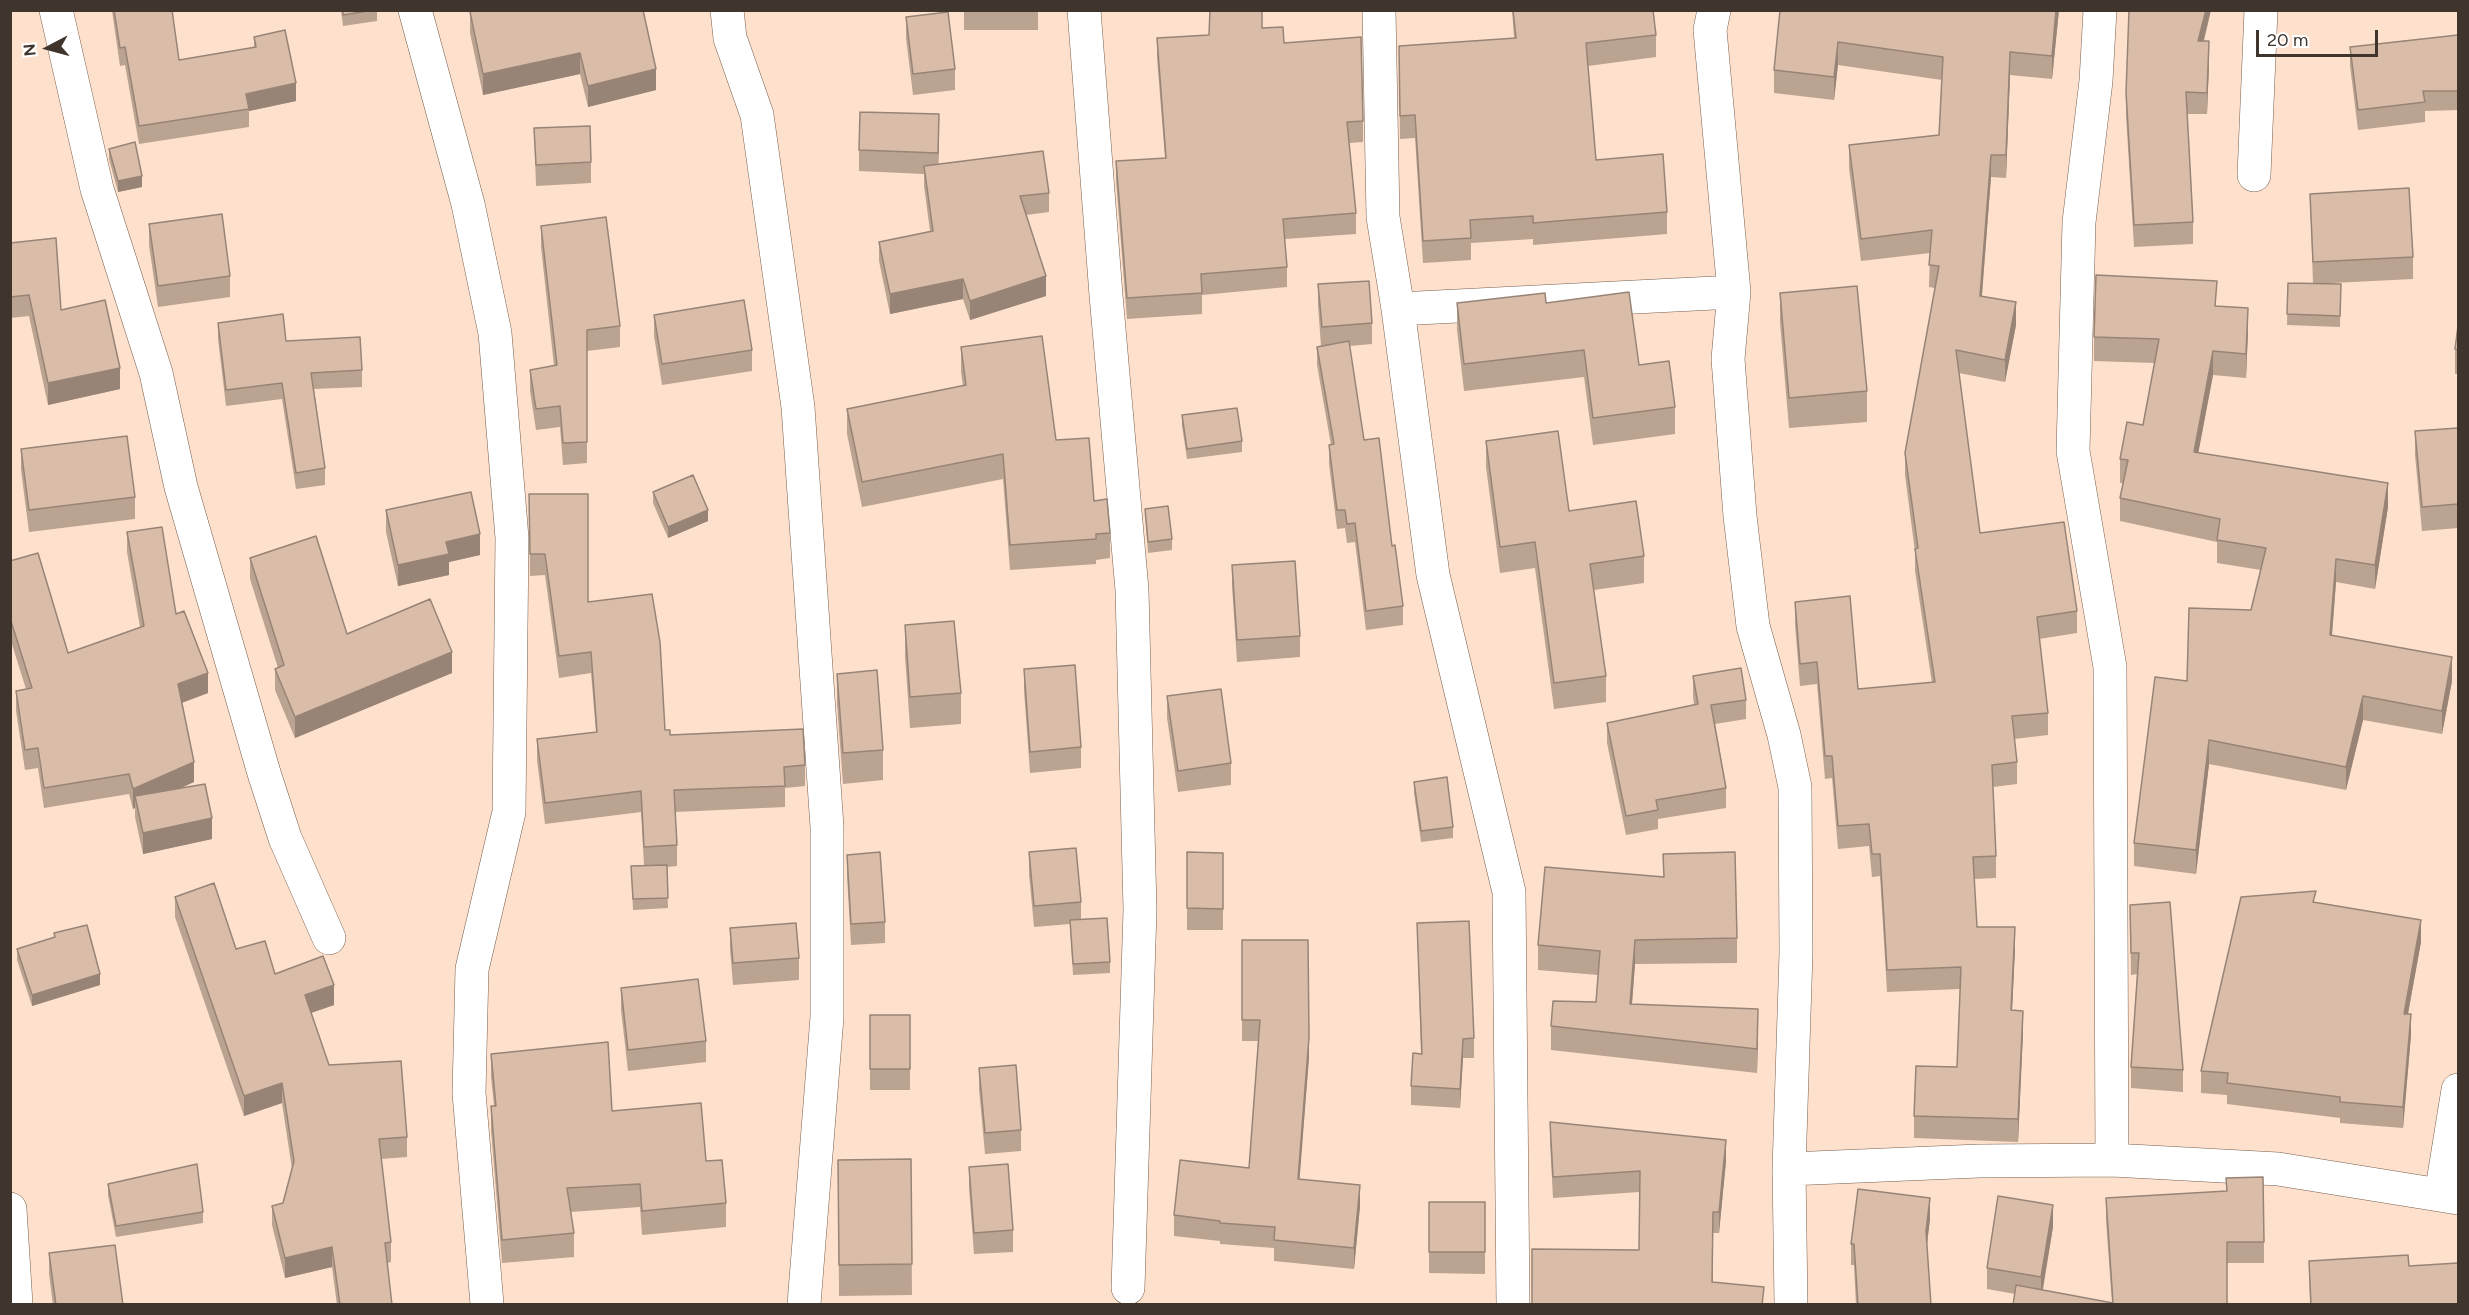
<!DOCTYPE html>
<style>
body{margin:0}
#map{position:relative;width:2469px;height:1315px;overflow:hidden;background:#fee1cd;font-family:Figtree,sans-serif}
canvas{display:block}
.frame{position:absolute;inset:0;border:12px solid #40352d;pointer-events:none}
.north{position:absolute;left:18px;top:18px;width:60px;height:60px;-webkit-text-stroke:4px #fff;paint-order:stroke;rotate:264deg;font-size:16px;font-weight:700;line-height:24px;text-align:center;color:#40352d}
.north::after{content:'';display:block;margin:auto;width:21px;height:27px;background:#40352d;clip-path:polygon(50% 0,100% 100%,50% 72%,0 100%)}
.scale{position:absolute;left:2256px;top:30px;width:122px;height:27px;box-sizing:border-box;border:3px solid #40352d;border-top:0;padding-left:8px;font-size:18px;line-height:21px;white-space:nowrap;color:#40352d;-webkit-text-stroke:4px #fff;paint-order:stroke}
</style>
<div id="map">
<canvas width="2469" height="1315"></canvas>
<div class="frame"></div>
<div class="north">N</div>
<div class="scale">20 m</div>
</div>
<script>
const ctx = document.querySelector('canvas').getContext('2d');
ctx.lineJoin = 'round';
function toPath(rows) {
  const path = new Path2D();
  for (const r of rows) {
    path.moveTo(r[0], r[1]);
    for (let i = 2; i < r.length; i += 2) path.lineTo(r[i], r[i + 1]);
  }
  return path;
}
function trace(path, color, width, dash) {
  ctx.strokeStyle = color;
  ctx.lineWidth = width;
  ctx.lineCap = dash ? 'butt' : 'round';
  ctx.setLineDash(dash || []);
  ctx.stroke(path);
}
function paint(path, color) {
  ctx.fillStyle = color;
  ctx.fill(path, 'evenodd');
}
const minor = toPath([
 [56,10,97,189,156,373,181,487,264,773,285,838,329,938],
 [415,10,468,204,495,333,512,538,509,812,472,969,469,1093,487,1304],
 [727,10,730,38,757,115,798,407,827,827,827,1017,804,1304],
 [1084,10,1106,295,1132,590,1140,910,1128,1288],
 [1379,10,1383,217,1398,309],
 [1714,10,1710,30,1734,292,1728,359,1740,516,1753,626,1784,735,1795,787,1796,953,1789,1169,1791,1304],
 [2254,175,2261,10],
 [2112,1160,2278,1169,2458,1198],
 [1789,1169,1979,1161,2112,1160,2110,667,2073,451,2079,222,2096,81,2100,10],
 [2441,1195,2458,1090],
 [10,1209,16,1304],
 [1513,1304,1509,892,1433,575,1398,309,1734,292]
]);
trace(minor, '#775e4d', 34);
trace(minor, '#fff', 33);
paint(toPath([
 [172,10,179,60,254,47,254,37,296,101,249,111,249,127,139,144,125,65,120,66,112,11],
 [341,10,377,10,377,21,343,26],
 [643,10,656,90,588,107,580,74,483,95,470,33,470,12],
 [749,10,769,10,749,12],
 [964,10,1038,10,1038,30,964,30],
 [1512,10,1653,10,1656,35,1656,57,1588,66,1596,160,1667,212,1667,234,1533,245,1533,239,1471,243,1471,260,1423,263,1415,138,1400,139,1399,69,1514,38],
 [1780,10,2059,10,2052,79,2010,75,2006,178,1991,177,1982,296,2016,325,2005,382,1959,373,1980,533,2077,611,2077,633,2039,639,2048,713,2048,735,2014,739,2017,762,2017,784,1993,787,1996,856,1996,878,1974,879,1977,927,2015,949,2012,1010,2023,1033,2018,1142,1914,1138,1914,1116,1957,1067,1960,989,1887,992,1880,876,1872,877,1869,846,1838,849,1832,778,1825,779,1817,684,1800,686,1795,624,1795,602,1858,689,1932,683,1915,571,1915,552,1905,475,1905,453,1935,288,1929,287,1930,253,1861,261,1849,168,1849,145,1939,135,1942,80,1838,65,1834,100,1774,93,1774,70],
 [2129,10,2211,10,2204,41,2209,62,2207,114,2187,114,2193,222,2193,244,2134,247,2126,115],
 [906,17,955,69,955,90,913,95,906,38],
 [1263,28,1284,43,1363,121,1363,142,1349,143,1356,213,1356,234,1285,239,1287,267,1287,287,1202,295,1202,314,1127,319,1116,181,1116,161,1165,158,1157,58,1157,38,1209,35],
 [2458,35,2458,110,2425,111,2425,122,2358,130,2350,66,2350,47],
 [534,128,591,162,591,183,536,186],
 [939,136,938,165,1049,193,1049,212,1026,215,1046,296,970,320,963,299,890,314,879,261,879,242,930,231,924,186,924,174,859,171,859,150],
 [109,149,142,187,118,192,109,159],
 [2310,194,2413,257,2413,279,2313,284],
 [149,224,230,276,230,297,158,307,149,245],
 [541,226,620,326,620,347,587,351,587,463,563,465,560,427,536,430,530,391,530,370,554,366,541,247],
 [10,243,61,310,120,389,48,405,29,316,10,318],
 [2288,283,2341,284,2340,327,2287,325],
 [1318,284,1372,323,1372,344,1349,346,1364,440,1392,546,1403,606,1403,625,1366,630,1355,542,1347,543,1345,528,1337,529,1329,464,1329,445,1331,445,1317,365,1317,347,1321,346,1318,305],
 [1780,293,1867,391,1867,422,1789,428,1780,323],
 [1457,303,1546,303,1639,365,1675,407,1675,434,1593,445,1584,377,1464,391,1457,330],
 [2217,306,2248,331,2246,378,2213,375,2198,453,2388,507,2375,589,2336,582,2332,635,2452,681,2442,734,2363,720,2346,790,2209,764,2196,874,2134,866,2134,843,2187,681,2251,610,2261,570,2217,563,2217,542,2120,521,2120,498,2123,483,2120,483,2120,459,2143,425,2155,363,2094,361,2094,337],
 [654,315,752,350,752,371,662,385,654,336],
 [218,323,286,341,362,370,362,387,314,389,325,468,325,485,296,489,282,399,226,406,218,339],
 [2458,326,2458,374,2455,374,2455,349],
 [961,347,1056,440,1094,501,1110,533,1110,558,1096,560,1096,564,1010,570,1003,479,862,507,847,434,847,409,963,386,961,372],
 [1182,415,1242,441,1242,452,1187,459,1182,426],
 [2458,428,2458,528,2422,531,2415,455,2415,431],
 [1486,441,1569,511,1644,556,1644,583,1594,590,1606,676,1606,702,1554,709,1535,568,1500,573,1486,467],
 [21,449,135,497,135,519,29,532,21,470],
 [653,492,708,521,668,538,653,503],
 [529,494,588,602,665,730,670,735,805,765,805,786,785,788,785,807,675,812,677,845,677,866,667,867,668,908,633,910,631,866,644,865,641,812,545,824,537,760,537,739,596,732,591,673,559,678,545,575,530,576],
 [1145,509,1172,539,1172,550,1148,553],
 [386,510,480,555,449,562,449,575,398,586,386,532],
 [127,532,176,614,208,693,182,703,194,782,179,789,212,839,143,854,135,817,135,808,133,809,129,794,44,808,38,768,25,770,16,711,16,691,26,689,10,638,10,561,68,653,140,627,127,552],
 [250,558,347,634,452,673,295,738,275,690,275,669,278,668,250,579],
 [1232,565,1300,636,1300,657,1237,662,1232,586],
 [905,625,961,693,961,724,910,728,905,656],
 [1024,669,1081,747,1081,768,1030,773,1024,691],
 [837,674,883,750,883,780,843,784,837,704],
 [1693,676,1746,700,1746,719,1715,724,1726,788,1726,808,1658,819,1658,829,1626,835,1607,743,1607,723,1694,705,1693,696],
 [1167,696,1231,763,1231,785,1178,792,1167,718],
 [1414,782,1453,827,1453,838,1421,842,1414,793],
 [1029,852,1081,902,1081,919,1110,962,1110,973,1073,975,1070,924,1034,927,1029,874],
 [1187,852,1223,853,1223,930,1187,930],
 [847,855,885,922,885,943,851,945,847,876],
 [1545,867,1737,938,1737,963,1635,964,1632,1004,1758,1034,1757,1073,1551,1050,1551,1026,1596,1002,1598,975,1538,970,1538,945],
 [175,897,236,949,275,974,334,1005,311,1013,329,1065,407,1137,407,1157,381,1159,391,1242,391,1262,387,1263,392,1305,337,1305,332,1267,285,1278,272,1225,272,1206,283,1203,292,1169,282,1103,244,1116,175,917],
 [2316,903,2421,942,2408,1014,2411,1035,2403,1128,2340,1123,2340,1118,2227,1104,2227,1095,2201,1093,2201,1071],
 [2130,905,2183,1070,2183,1092,2131,1088,2131,1067,2137,974,2131,975],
 [1417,923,1474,1038,1474,1058,1463,1058,1460,1108,1411,1105,1411,1086,1421,1054],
 [730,928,799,958,799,980,733,985,730,949],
 [54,933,100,985,32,1006,17,960,17,949,54,938],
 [1242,940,1309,1057,1299,1179,1360,1206,1354,1269,1274,1261,1274,1248,1220,1244,1220,1241,1174,1236,1174,1215,1249,1168,1258,1041,1242,1041],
 [621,988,706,1041,706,1062,628,1071,621,1010],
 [870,1015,910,1015,910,1090,870,1090],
 [491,1054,612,1111,706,1161,726,1203,726,1227,642,1235,640,1207,571,1212,574,1233,574,1257,502,1263,491,1130,491,1106,494,1106,491,1077],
 [979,1068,1021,1130,1021,1151,985,1154,979,1089],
 [1550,1122,1726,1161,1719,1233,1713,1233,1713,1282,1764,1305,1639,1250,1639,1192,1553,1198,1550,1142],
 [911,1159,912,1295,839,1296,838,1160],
 [969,1167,1013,1230,1013,1252,974,1254,969,1188],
 [108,1184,203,1212,203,1223,116,1237,108,1195],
 [2106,1198,2264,1242,2264,1263,2227,1263,2227,1305,2013,1305,2015,1294,1987,1289,1987,1268,2053,1227,2043,1290,2112,1303,2106,1220],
 [1429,1202,1485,1202,1485,1274,1429,1273],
 [1930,1219,1927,1245,1931,1305,1856,1305,1854,1265,1851,1265,1851,1244],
 [49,1253,123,1305,53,1305,49,1274],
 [2309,1261,2409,1266,2458,1305,2310,1305]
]), '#bba391');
paint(toPath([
 [2056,10,2059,10,2052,79,2052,56],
 [2206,10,2211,10,2198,62,2198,41],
 [2209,41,2209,62,2207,114,2207,93],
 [1838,42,1838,65,1834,100,1834,77],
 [2010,52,2010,75,2006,178,2006,155],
 [580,53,580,74,483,95,483,74],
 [656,69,656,90,588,107,588,86],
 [296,83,296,101,249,111,246,94],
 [939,114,939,136,938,174,938,153],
 [1991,155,1991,177,1980,318,1980,296],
 [142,176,142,187,118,192,118,181],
 [1046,276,1046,296,970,320,970,301],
 [963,279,963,299,890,314,890,294],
 [2016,302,2016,325,2005,382,2005,360],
 [2248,308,2248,331,2246,378,2246,354],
 [2213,351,2213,375,2194,476,2194,452],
 [120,368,120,389,48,405,48,383],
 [2388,483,2388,507,2375,589,2375,565],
 [708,510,708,521,668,538,668,527],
 [480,534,480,555,449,562,449,575,398,586,398,565,446,542],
 [2336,559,2336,582,2330,659,2330,635],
 [452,652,452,673,295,738,295,717],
 [2452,657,2452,681,2442,734,2442,711],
 [208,673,208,693,178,704,178,684],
 [2363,696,2363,720,2346,790,2346,767],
 [2209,740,2209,764,2196,874,2196,850],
 [194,762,194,782,137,807,135,796,135,808,133,809,133,789],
 [212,818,212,839,143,854,143,833],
 [2421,920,2421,942,2404,1035,2404,1014],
 [2015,927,2015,949,2011,1033,2011,1010],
 [1635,940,1635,964,1630,1028,1630,1004],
 [100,974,100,985,32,1006,32,995],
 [334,985,334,1005,305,1015,305,995],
 [1758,1009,1758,1034,1757,1073,1757,1049],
 [2023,1011,2023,1033,2018,1142,2018,1119],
 [2411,1014,2411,1035,2403,1128,2403,1107],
 [1309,1037,1309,1057,1298,1200,1298,1179],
 [1463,1039,1463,1058,1460,1108,1460,1089],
 [282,1083,282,1103,244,1116,244,1096],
 [1726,1140,1726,1161,1719,1233,1719,1212],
 [1360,1185,1360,1206,1354,1269,1354,1248],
 [1930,1198,1930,1219,1926,1251,1926,1231],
 [2053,1205,2053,1227,2041,1298,2041,1277],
 [332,1247,332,1267,285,1278,285,1258]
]), '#988476');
const building = toPath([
 [114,10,172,10,179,60,256,47,254,37,285,30,296,83,246,94,249,109,139,126,125,47,120,48,114,10],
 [343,10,374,10,343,15,343,10],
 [476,10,643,10,656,69,588,86,580,53,483,74,470,12,476,10],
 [1210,10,1262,10,1262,28,1283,27,1284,43,1361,37,1363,121,1347,122,1356,213,1283,219,1287,267,1201,274,1202,293,1127,298,1116,161,1166,158,1157,38,1209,35,1210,10],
 [1513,10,1653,10,1656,35,1586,43,1596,160,1663,154,1667,212,1533,223,1533,216,1470,220,1471,238,1423,241,1415,115,1400,116,1399,46,1516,38,1513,10],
 [1780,10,2056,10,2052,56,2010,52,2006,155,1991,155,1980,296,2016,302,2005,360,1956,350,1980,533,2064,522,2077,611,2037,617,2048,713,2012,716,2017,762,1992,765,1996,856,1973,857,1977,927,2015,927,2011,1010,2023,1011,2018,1119,1914,1116,1916,1066,1957,1067,1961,967,1887,970,1880,854,1872,854,1869,824,1838,826,1832,756,1825,756,1817,662,1800,664,1795,602,1850,596,1858,689,1935,682,1915,549,1918,548,1905,453,1939,266,1929,265,1932,230,1861,239,1849,145,1939,135,1943,57,1838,42,1834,77,1774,70,1780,10],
 [2129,10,2206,10,2198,41,2209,41,2207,93,2186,92,2193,222,2134,225,2126,93,2129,10],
 [948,12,955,69,913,74,906,17,948,12],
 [2458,35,2458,91,2423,91,2425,102,2358,110,2350,47,2458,35],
 [860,112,939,114,938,153,859,150,860,112],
 [590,126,591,162,536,165,534,128,590,126],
 [135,142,142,176,118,181,109,149,135,142],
 [1043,151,1049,193,1020,196,1046,276,970,301,963,279,890,294,879,242,933,231,924,166,1043,151],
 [2409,188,2413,257,2313,262,2310,194,2409,188],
 [222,214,230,276,158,286,149,224,222,214],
 [606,217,620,326,587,330,587,442,563,443,560,406,536,409,530,370,557,365,541,226,606,217],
 [56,238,61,310,105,300,120,368,48,383,29,295,10,297,10,243,56,238],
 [2096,275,2217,281,2215,306,2248,308,2246,354,2213,351,2194,452,2388,483,2375,565,2336,559,2330,635,2452,657,2442,711,2363,696,2346,767,2209,740,2196,850,2134,843,2155,677,2187,681,2189,608,2251,610,2266,548,2217,540,2220,519,2120,498,2128,460,2120,459,2127,422,2143,425,2159,339,2094,337,2096,275],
 [1369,281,1372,323,1322,327,1318,284,1369,281],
 [2288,283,2341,284,2340,316,2287,314,2288,283],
 [1857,286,1867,391,1789,398,1780,293,1857,286],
 [1629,292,1639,365,1669,361,1675,407,1593,418,1584,350,1464,364,1457,303,1545,293,1546,303,1629,292],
 [744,300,752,350,662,364,654,315,744,300],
 [283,314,286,341,360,337,362,370,311,373,325,468,296,473,282,383,226,390,218,323,283,314],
 [2458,326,2458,350,2455,349,2458,326],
 [1042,336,1056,440,1089,438,1094,501,1107,499,1110,533,1096,534,1096,539,1010,545,1003,454,862,482,847,409,966,385,961,347,1042,336],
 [1349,341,1364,440,1379,438,1392,546,1395,545,1403,606,1366,611,1355,523,1347,524,1345,510,1337,510,1329,445,1334,444,1317,347,1349,341],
 [1237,408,1242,441,1187,449,1182,415,1237,408],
 [2458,428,2458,504,2422,507,2415,431,2458,428],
 [1558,431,1569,511,1636,501,1644,556,1590,564,1606,676,1554,683,1535,542,1500,547,1486,441,1558,431],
 [127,436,135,497,29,510,21,449,127,436],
 [693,475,708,510,668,527,653,492,693,475],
 [471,492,480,534,446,542,449,554,398,565,386,510,471,492],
 [529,494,588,494,588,602,652,594,660,642,665,730,670,730,670,735,803,729,805,765,784,767,785,786,674,790,677,845,644,847,641,791,545,803,537,739,597,732,591,652,559,656,545,554,530,554,529,494],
 [1168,506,1172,539,1148,542,1145,509,1168,506],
 [162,527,176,614,184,611,208,673,178,684,194,762,133,789,129,774,44,788,38,748,25,750,16,691,32,688,10,618,10,561,38,553,68,653,144,626,127,532,162,527],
 [316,536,347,634,430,599,452,652,295,717,275,669,284,665,250,558,316,536],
 [1295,561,1300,636,1237,640,1232,565,1295,561],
 [954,621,961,693,910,697,905,625,954,621],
 [1075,665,1081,747,1030,752,1024,669,1075,665],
 [1741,668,1746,700,1711,705,1726,788,1656,800,1658,810,1626,816,1607,723,1698,704,1693,676,1741,668],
 [877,670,883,750,843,753,837,674,877,670],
 [1221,689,1231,763,1178,771,1167,696,1221,689],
 [1447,777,1453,827,1421,831,1414,782,1447,777],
 [205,784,212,818,143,833,135,796,205,784],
 [1076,848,1081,902,1034,906,1029,852,1076,848],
 [880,852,885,922,851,924,847,855,880,852],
 [1187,852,1223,853,1223,909,1187,908,1187,852],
 [1735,852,1737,938,1635,940,1630,1004,1758,1009,1757,1049,1551,1026,1553,1001,1596,1002,1600,951,1538,945,1545,867,1664,877,1663,854,1735,852],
 [667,865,668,898,633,899,631,866,667,865],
 [214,883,236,949,265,941,275,974,323,956,334,985,305,995,329,1065,401,1061,407,1137,379,1139,391,1242,385,1243,392,1305,340,1305,332,1247,285,1258,272,1206,283,1203,294,1161,282,1083,244,1096,175,897,214,883],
 [2316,891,2313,902,2421,920,2404,1014,2411,1014,2403,1107,2340,1102,2340,1097,2227,1083,2228,1073,2201,1071,2241,897,2316,891],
 [2170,902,2183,1070,2131,1067,2139,953,2131,953,2130,905,2170,902],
 [1107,918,1110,962,1073,964,1070,920,1107,918],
 [1469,921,1474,1038,1463,1039,1460,1089,1411,1086,1413,1053,1422,1054,1417,923,1469,921],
 [796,923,799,958,733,963,730,928,796,923],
 [87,925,100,974,32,995,17,949,55,937,54,933,87,925],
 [1242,940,1308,940,1309,1037,1298,1179,1360,1185,1354,1248,1274,1240,1275,1227,1220,1223,1220,1221,1174,1215,1180,1160,1249,1168,1260,1020,1242,1020,1242,940],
 [698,979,706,1041,628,1050,621,988,698,979],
 [870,1015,910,1015,910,1069,870,1069,870,1015],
 [608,1042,612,1111,701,1103,706,1161,722,1160,726,1203,642,1211,640,1184,567,1188,574,1233,502,1240,491,1106,496,1106,491,1054,608,1042],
 [1016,1065,1021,1130,985,1133,979,1068,1016,1065],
 [1550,1122,1726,1140,1719,1212,1713,1212,1712,1282,1764,1287,1762,1305,1532,1305,1532,1249,1639,1250,1640,1171,1553,1177,1550,1122],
 [911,1159,912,1264,839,1265,838,1160,911,1159],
 [197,1164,203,1212,116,1226,108,1184,197,1164],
 [1008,1164,1013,1230,974,1233,969,1167,1008,1164],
 [2263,1177,2264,1242,2227,1242,2227,1305,2013,1305,2016,1285,2113,1303,2106,1198,2227,1191,2226,1178,2263,1177],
 [1858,1189,1930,1198,1926,1231,1931,1305,1858,1305,1854,1244,1851,1244,1858,1189],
 [1998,1196,2053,1205,2041,1277,1987,1268,1998,1196],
 [1429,1202,1485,1202,1485,1252,1429,1252,1429,1202],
 [115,1245,123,1305,56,1305,49,1253,115,1245],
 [2408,1255,2409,1266,2458,1263,2458,1305,2311,1305,2309,1261,2408,1255]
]);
paint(building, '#d9bda9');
trace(building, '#988476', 1.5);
</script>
